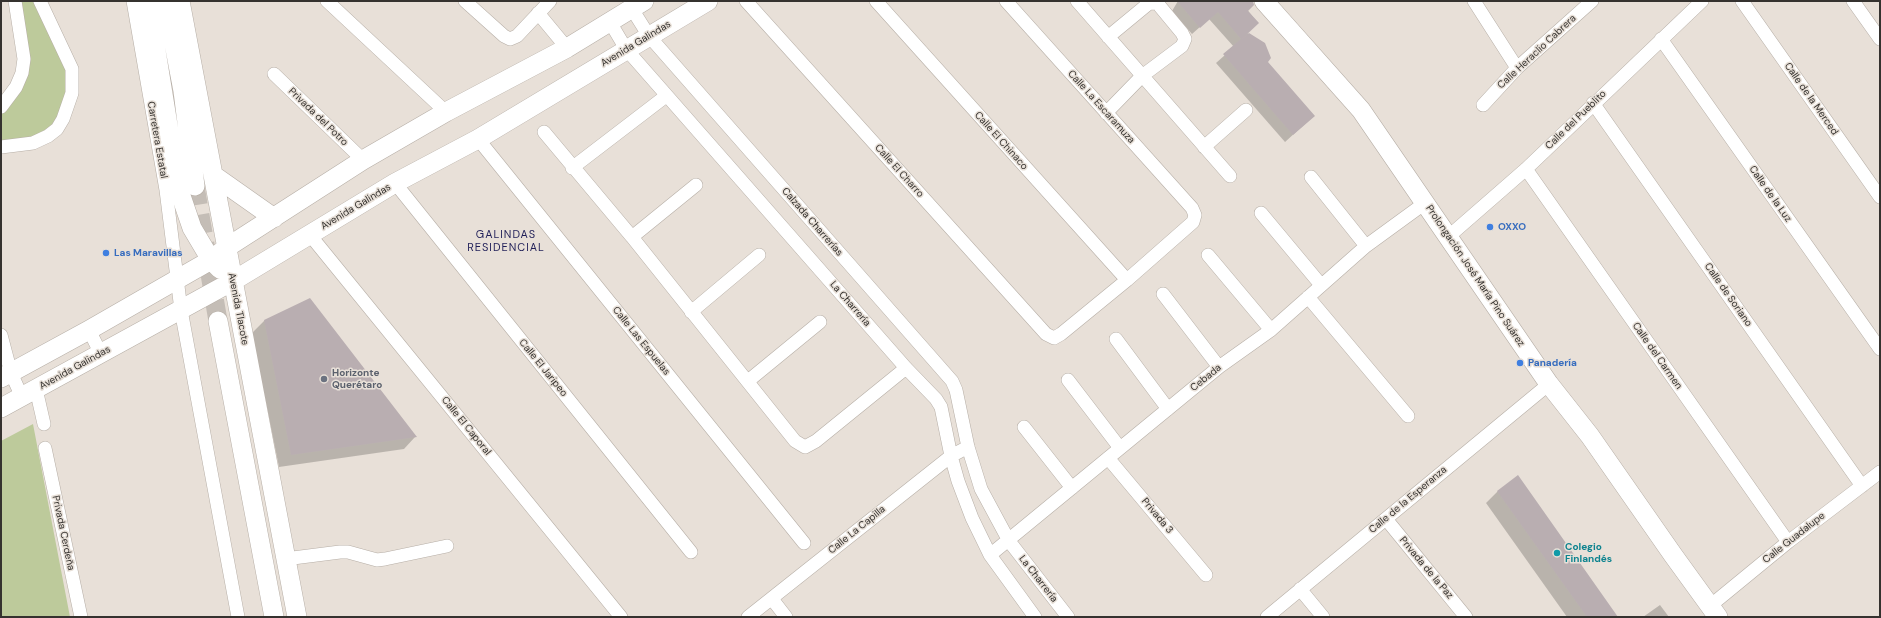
<!DOCTYPE html>
<meta charset="utf-8">
<style>
body{margin:0}
#map{position:relative;width:1881px;height:618px;overflow:hidden;background:#e8e0d8;font-family:"DM Sans",sans-serif}
canvas{display:block}
.frame{position:absolute;inset:0;border:2px solid #35322f;pointer-events:none}
</style>
<div id="map">
<canvas width="1881" height="618"></canvas>
<div class="frame"></div>
</div>
<script>
const ctx = document.querySelector('canvas').getContext('2d');
ctx.lineJoin = 'round';
function paint(path, color) {
  ctx.fillStyle = color;
  ctx.fill(path, 'evenodd');
}
function toPath(rows) {
  const path = new Path2D();
  for (const r of rows) {
    path.moveTo(r[0], r[1]);
    for (let i = 2; i < r.length; i += 2) path.lineTo(r[i], r[i + 1]);
  }
  return path;
}
function trace(path, color, width, dash) {
  ctx.strokeStyle = color;
  ctx.lineWidth = width;
  ctx.lineCap = dash ? 'butt' : 'round';
  ctx.setLineDash(dash || []);
  ctx.stroke(path);
}
function drawText(font, color, halo, rows, align = 'center') {
  ctx.font = font + ' "DM Sans",sans-serif';
  ctx.lineWidth = 3;
  ctx.setLineDash([]);
  ctx.textBaseline = 'middle';
  ctx.strokeStyle = halo;
  ctx.fillStyle = color;
  for (const [text, x, y, turn = 0] of rows) {
    ctx.save();
    ctx.translate(x, y);
    ctx.rotate((+turn || 0) * Math.PI / 180);
    ctx.textAlign = isNaN(turn) ? turn : align;
    if (halo) ctx.strokeText(text, 0, 0);
    ctx.fillText(text, 0, 0);
    ctx.restore();
  }
}
paint(toPath([
 [15,1,40,1,72,69,57,129,1,147,1,107,22,73],
 [33,424,70,617,1,617,1,441]
]), '#bdca9b');
paint(toPath([
 [1178,1,1240,1,1258,23,1247,33,1264,43,1266,62,1306,123,1285,142,1216,63,1234,47,1209,19,1192,34,1172,11],
 [310,299,415,437,404,449,279,467,252,333,264,321],
 [1498,491,1614,617,1567,617,1486,503],
 [1660,605,1669,617,1643,617]
]), '#0003');
paint(toPath([
 [1177,1,1253,1,1254,5,1248,11,1259,23,1242,39,1249,33,1265,43,1271,58,1268,62,1315,116,1293,135,1223,54,1241,39,1218,12,1200,28],
 [310,298,417,437,291,455,264,320],
 [1518,475,1618,617,1587,617,1497,491]
]), '#b9aeb1');
trace(toPath([
 [195,186,218,321]
]), '#c4bdb6', 19, [19, 10]);
const street = toPath([
 [133,1,166,190,181,310,238,617],
 [327,1,446,112],
 [465,1,504,36,510,39,517,36,550,1],
 [746,1,1046,334,1054,338,1061,334,1127,280,1193,222,1195,215,1192,208,1006,1],
 [876,1,1127,280],
 [1077,1,1230,176],
 [1474,1,1517,68],
 [1742,1,1880,197],
 [1853,1,1880,39],
 [632,9,649,36,952,381,956,390,968,447,981,489,1009,541,1068,617],
 [538,13,567,48],
 [610,22,626,49,906,368,936,399,941,407,951,456,958,481,972,518,990,555,1035,617],
 [1661,39,1880,349],
 [274,74,363,160],
 [1593,103,1862,486],
 [1483,105,1517,68,1592,1],
 [1,107,16,87,22,73,24,59,15,1],
 [1106,113,1142,76,1182,46,1185,39,1182,33,1158,4,1153,3,1148,4,1108,37],
 [544,132,632,237,795,441,805,447,816,441,906,368],
 [478,139,804,543],
 [1,147,33,143,48,136,57,129,63,119,72,93,72,69,40,1],
 [1204,147,1246,110],
 [572,168,666,96],
 [1526,169,1788,542],
 [1311,177,1366,246],
 [395,183,691,552],
 [1261,213,1321,285],
 [310,235,621,617],
 [632,237,696,185],
 [1448,237,1526,169,1702,1],
 [1208,255,1271,330],
 [1163,294,1219,367],
 [1308,297,1408,416],
 [691,312,759,255],
 [89,330,101,354],
 [1,335,11,373,22,397],
 [1116,339,1168,409],
 [1068,380,1120,448],
 [748,381,820,322],
 [36,389,44,424],
 [1024,427,1072,488],
 [45,448,81,617],
 [1108,458,1206,575],
 [1386,519,1466,617],
 [990,555,1219,367,1271,330,1366,246,1425,203],
 [285,559,340,552,348,552,377,560,385,559,447,546],
 [1300,589,1323,617],
 [772,599,786,617],
 [1710,606,1788,542,1880,472],
 [748,617,951,456,968,447],
 [1267,617,1549,384]
]);
const secondary = toPath([
 [148,1,178,187,192,228,211,260,220,269],
 [166,1,183,91,195,186],
 [180,1,297,617],
 [1264,1,1361,110,1549,384,1590,436,1673,555,1718,617],
 [213,175,274,218],
 [218,321,274,617],
 [1,378,89,330,211,260,226,248,363,160,446,112,567,48,644,1],
 [1,408,233,281,395,183,478,139,708,1]
]);
trace(street, '#b6aea6', 14);
trace(secondary, '#b6aea6', 20);
trace(street, '#fff', 13);
trace(secondary, '#fff', 19);
for (const [x, y, r, color] of [
 [1490,227,4,"#3f7fe0"],
 [106,253,4,"#3f7fe0"],
 [1520,363,4,"#3f7fe0"],
 [324,379,4,"#6b7280"],
 [1557,553,4,"#0f9aa8"]
]) {
  const dot = new Path2D();
  dot.arc(x, y, r, 0, 2 * Math.PI);
  ctx.fillStyle = color;
  ctx.fill(dot);
  trace(dot, '#e8e0d8', 1.5);
}
drawText('10px', '#35322f', '#e8e0d8', [
 ["Avenida Galindas",636,44,-31],
 ["Calle Heraclio Cabrera",1537,52,-43],
 ["Calle de la Merced",1811,99,55],
 ["Calle La Escaramuza",1101,107,48],
 ["Privada del Potro",318,117,44],
 ["Calle del Pueblito",1576,120,-44],
 ["Carretera Estatal",157,140,80],
 ["Calle El Chinaco",1001,141,48],
 ["Calle El Charro",899,171,48],
 ["Calle de la Luz",1770,194,55],
 ["Avenida Galindas",356,207,-31],
 ["Calzada Charrerías",812,222,49],
 ["Prolongación José María Pino Suárez",1475,276,56],
 ["Calle de Soriano",1728,295,55],
 ["La Charrería",850,304,49],
 ["Avenida Tlacote",238,309,79],
 ["Calle Las Espuelas",641,341,51],
 ["Calle del Carmen",1657,356,55],
 ["Avenida Galindas",75,368,-29],
 ["Calle El Jaripeo",543,368,51],
 ["Cebada",1206,378,-39],
 ["Calle El Caporal",466,426,51],
 ["Calle de la Esperanza",1408,500,-40],
 ["Privada 3",1157,516,50],
 ["Calle La Capilla",857,530,-39],
 ["Privada Cerdeña",63,533,78],
 ["Calle Guadalupe",1794,538,-38],
 ["Privada de la Paz",1426,568,50],
 ["La Charrería",1038,579,52]
]);
drawText('bold 10px', '#366cbe', '#e8e0d8', [
 ["OXXO",1498,227],
 ["Las Maravillas",114,253],
 ["Panadería",1528,363]
], 'left');
drawText('bold 10px', '#5b616d', '#e8e0d8', [
 ["Horizonte",332,373],
 ["Querétaro",332,385]
], 'left');
drawText('bold 10px', '#0d838f', '#e8e0d8', [
 ["Colegio",1565,547],
 ["Finlandés",1565,559]
], 'left');
ctx.letterSpacing = '1px';
drawText('11px', '#201f58', '#e8e0d8', [
 ["GALINDAS",506,235],
 ["RESIDENCIAL",506,248]
]);
ctx.letterSpacing = '0px';
</script>
